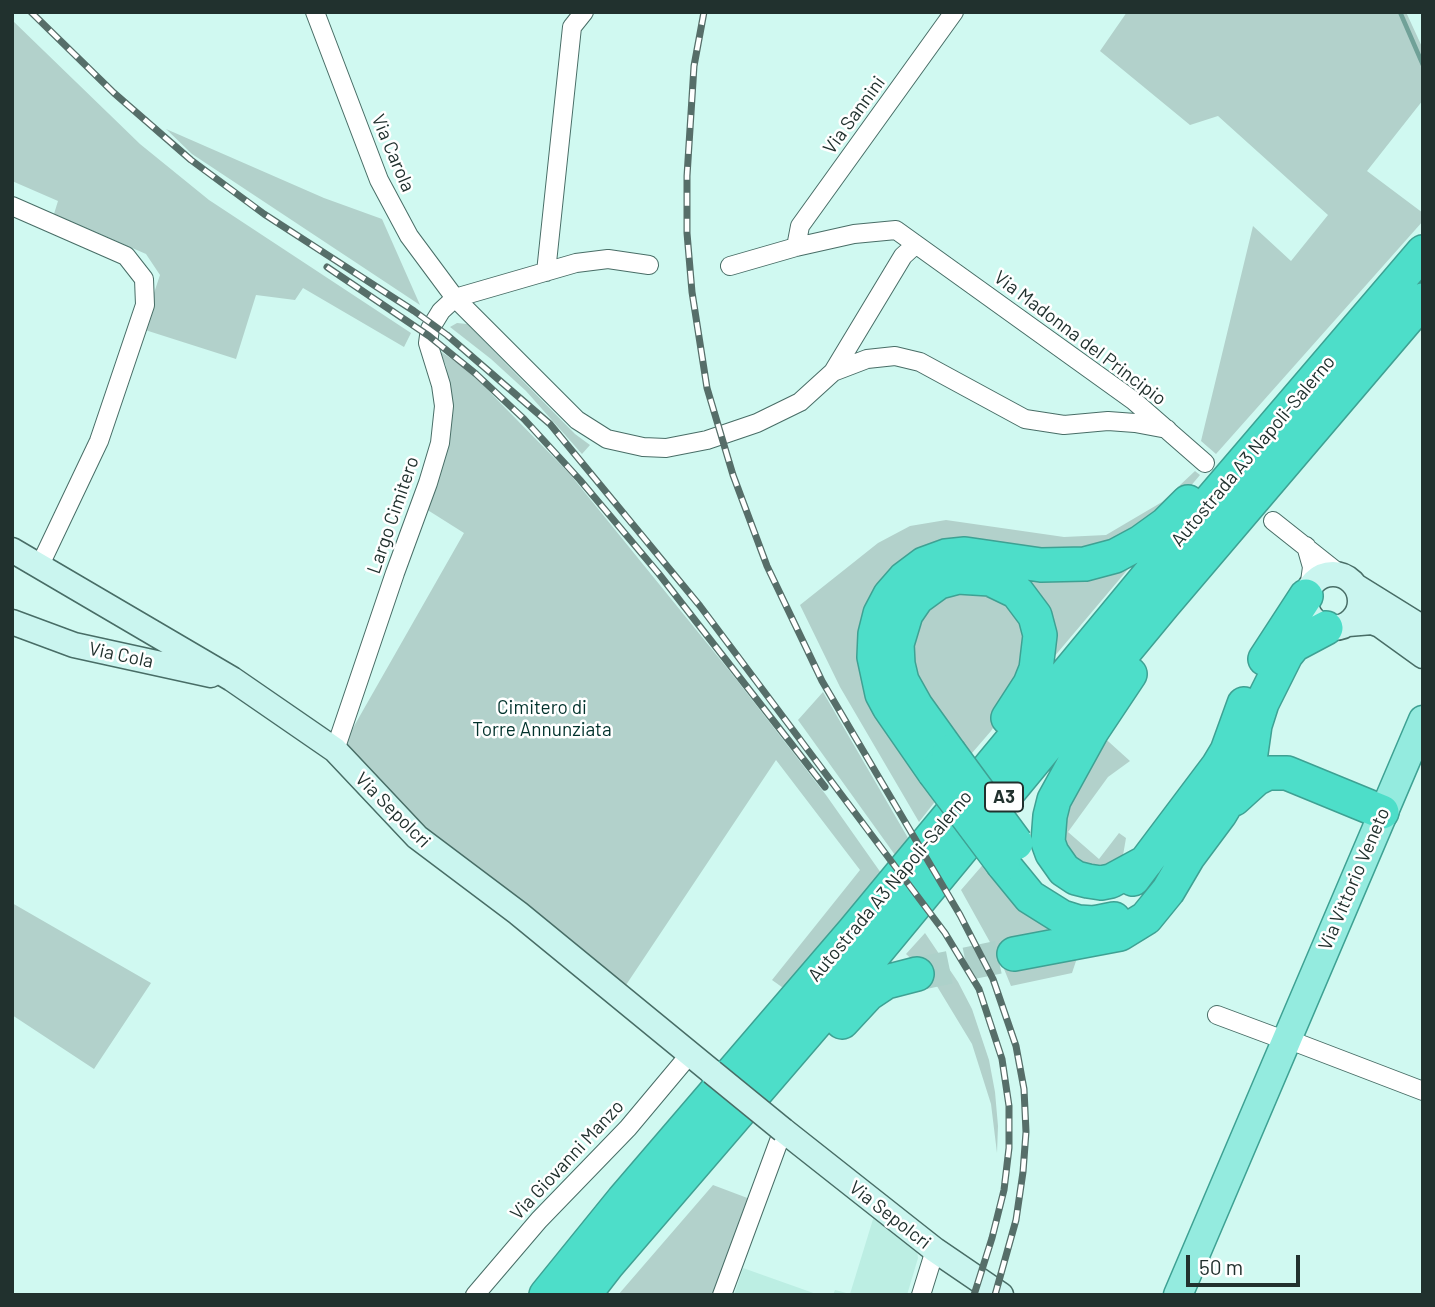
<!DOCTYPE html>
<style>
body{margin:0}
#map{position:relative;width:1435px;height:1307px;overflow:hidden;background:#d0f9f1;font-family:Barlow,sans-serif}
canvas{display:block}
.frame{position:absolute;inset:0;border:14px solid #21312e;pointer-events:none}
.scale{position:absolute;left:1186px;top:1255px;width:114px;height:32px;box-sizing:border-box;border:4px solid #21312e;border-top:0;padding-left:9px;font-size:21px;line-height:24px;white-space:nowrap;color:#21312e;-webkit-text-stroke:5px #fff;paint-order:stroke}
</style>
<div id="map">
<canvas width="1435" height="1307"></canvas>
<div class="frame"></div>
<div class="scale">50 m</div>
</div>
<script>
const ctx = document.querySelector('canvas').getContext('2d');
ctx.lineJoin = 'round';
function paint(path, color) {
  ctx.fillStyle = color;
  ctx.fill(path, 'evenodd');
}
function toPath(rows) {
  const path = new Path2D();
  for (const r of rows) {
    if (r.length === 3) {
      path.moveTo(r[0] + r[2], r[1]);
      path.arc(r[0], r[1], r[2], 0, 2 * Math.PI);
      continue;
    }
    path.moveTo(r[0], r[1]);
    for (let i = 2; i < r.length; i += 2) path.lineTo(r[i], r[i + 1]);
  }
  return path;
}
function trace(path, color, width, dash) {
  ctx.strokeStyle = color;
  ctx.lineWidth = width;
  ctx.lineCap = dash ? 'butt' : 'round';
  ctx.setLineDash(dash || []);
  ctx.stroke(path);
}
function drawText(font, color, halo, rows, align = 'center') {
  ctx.font = font + ' Barlow,sans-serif';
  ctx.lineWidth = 5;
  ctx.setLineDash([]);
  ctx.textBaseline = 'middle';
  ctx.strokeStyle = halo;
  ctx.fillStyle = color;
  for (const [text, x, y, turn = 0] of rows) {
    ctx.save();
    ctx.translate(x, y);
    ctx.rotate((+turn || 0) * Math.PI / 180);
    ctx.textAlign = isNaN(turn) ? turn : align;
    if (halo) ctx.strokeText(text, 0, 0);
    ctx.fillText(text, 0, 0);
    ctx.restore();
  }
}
paint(toPath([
 [874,1216,917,1250,918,1258,907,1295,833,1295,835,1290,850,1294],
 [743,1268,819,1295,734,1295]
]), '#bceee3');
paint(toPath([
 [1127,12,1406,12,1423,49,1423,100,1367,171,1423,213,1423,221,1216,454,1201,441,1253,226,1291,261,1328,215,1218,116,1190,125,1100,51],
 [12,20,140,144,209,200,411,333,404,347,303,288,295,300,256,295,236,359,142,329,160,275,146,254,54,214,58,201,12,181],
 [166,129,324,198,382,219,420,305,192,154],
 [457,323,467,324,575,434,590,445,582,454,526,391,491,359,450,327],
 [440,351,469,371,569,473,732,674,826,795,881,873,786,990,772,980,860,870,776,760,624,988,539,921,542,916,486,878,421,826,345,742,464,533,426,509,450,404,446,366],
 [1195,471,1200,475,1183,495,1117,546,888,583,941,794,919,822,840,687,800,605,878,543,910,526,946,520,1064,537,1106,535,1162,502],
 [1145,549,1048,664,1050,643,1046,625,1036,604,1023,588,1005,576,982,569,958,569,937,575,920,584,905,600,894,620,889,641,889,663,895,683,911,714,956,775,952,780,897,703,886,675,881,652,883,633,889,614,898,597,909,585,924,574,937,567,955,563,972,562,1043,575,1066,575,1098,569,1122,561],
 [940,589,999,590,1029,637,1013,697,991,731,966,760,914,687,907,633],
 [823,692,908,838,895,855,798,720],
 [1099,733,1130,761,1108,777,1068,832,1099,859,1119,833,1126,838,1121,867,1114,874,1066,862,1058,818],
 [987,860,1071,931,1013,946,996,953,961,890],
 [12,903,151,983,94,1069,12,1015],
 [925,933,958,982,972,1009,989,1060,995,1092,998,1126,997,1153,991,1104,972,1044,932,978,906,954],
 [1078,955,1072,973,1011,986,1004,969],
 [713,1185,750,1199,715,1295,618,1295]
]), '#b2d1cb');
trace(toPath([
 [1400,12,1423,65]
]), '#70a198', 4.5);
trace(toPath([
 [917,974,1014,954]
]), '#add1ca', 33, [33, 17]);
const street = toPath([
 [315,12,379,180,409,236,455,298,577,420,607,439,643,447,666,448,707,440,757,423,800,402,833,372,867,359,895,356,920,362,1025,419,1064,425,1108,421,1135,423,1167,429],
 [12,206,126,256,144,279,145,305,99,441,40,565],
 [796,247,800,226,954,12],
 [730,266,796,247,854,234,896,230,1134,401,1205,463],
 [546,272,572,27,584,12],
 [833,372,903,256,915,245],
 [1273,521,1341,575],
 [1306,546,1312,567,1309,589],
 [335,750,395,573,428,483,440,443,444,406,441,385,428,343,430,329,441,311,455,298,576,263,608,259,649,265],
 [1217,1015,1276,1037,1287,1039,1423,1091],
 [475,1295,539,1220,628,1128,690,1054],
 [722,1295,783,1130],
 [921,1295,935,1250]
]);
const secondary = toPath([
 [12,550,232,679,335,750,417,837,518,913,712,1072],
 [1333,601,27],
 [1357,587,1423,628],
 [12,622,74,645,211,675],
 [1348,624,1372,622,1380,625,1423,656],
 [783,1130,935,1250,1001,1295]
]);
const primary = toPath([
 [1178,1295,1423,720]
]);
const highway = toPath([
 [1265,659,1306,596],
 [1130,674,1092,731,1054,800,1050,816,1048,842,1052,853,1064,870,1076,878,1088,881,1101,883,1111,881,1146,862],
 [949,752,916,706,902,681,898,664,897,644,906,614,917,598,939,582,958,577,990,579,1017,592,1035,616,1040,635,1036,669,1030,684,1008,718],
 [934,772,889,707,882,694,874,657,875,634,880,614,890,595,904,579,924,564,946,556,965,554,1041,565,1085,564,1115,556,1141,542,1166,524,1188,502],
 [1234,799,1256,779,1268,773,1287,773,1382,812],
 [1003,864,1030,897,1062,917,1078,922,1094,923,1114,919],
 [1133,879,1218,766,1227,751,1244,704],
 [1014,954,1120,934,1146,918,1168,891,1188,857,1220,814,1238,784,1251,753,1255,725,1262,703,1286,655,1294,645,1326,628],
 [842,1022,868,994,886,982,917,974],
 [546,1295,623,1200,854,931,1210,501,1423,252],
 [584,1295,608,1264,867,963,1164,604,1423,300]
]);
trace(street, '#486d66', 20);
trace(secondary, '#486d66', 27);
trace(primary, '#3ea193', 31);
trace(highway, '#3ea193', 36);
trace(street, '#fff', 18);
trace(secondary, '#caf5ef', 24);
trace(primary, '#94ebdf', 28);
trace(highway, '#4ddec9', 33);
const rail = toPath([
 [31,12,114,93,191,160,264,214,414,311,447,335,550,424,700,606,945,933,979,989,1002,1059,1009,1106,1009,1148,1004,1190,992,1238,974,1295],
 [704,12,694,66,687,176,687,233,692,292,707,388,733,475,767,566,822,681,960,915,993,979,1016,1046,1024,1089,1026,1132,1023,1172,1016,1220,995,1295],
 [327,267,429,336,476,374,524,419,580,480,659,574,825,787]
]);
trace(rail, '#566e69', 7);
trace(rail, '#fff', 4.5, [13]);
const secondaryBridge = toPath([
 [712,1072,783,1130]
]);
const highwayBridge = toPath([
 [949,752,1016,843],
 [934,772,1003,864]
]);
trace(secondaryBridge, '#486d66', 27, []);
trace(highwayBridge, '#3ea193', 36, []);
trace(secondaryBridge, '#caf5ef', 24);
trace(highwayBridge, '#4ddec9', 33);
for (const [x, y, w] of [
 [1004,797,38]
]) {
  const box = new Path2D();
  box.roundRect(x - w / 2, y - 14.5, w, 29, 5);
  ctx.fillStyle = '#fff';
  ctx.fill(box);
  trace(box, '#21312e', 2);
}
drawText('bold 18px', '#21312e', null, [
 ["A3",1004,797]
]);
drawText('19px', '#21312e', '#fff', [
 ["Via Sannini",854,115,-54],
 ["Via Carola",393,153,67],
 ["Via Madonna del Principio",1080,338,37],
 ["Autostrada A3 Napoli-Salerno",1253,451,-50],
 ["Largo Cimitero",393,515,-71],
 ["Via Cola",121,655,12],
 ["Via Sepolcri",393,810,45],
 ["Via Vittorio Veneto",1354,879,-67],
 ["Autostrada A3 Napoli-Salerno",890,886,-50],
 ["Via Giovanni Manzo",567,1160,-47],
 ["Via Sepolcri",890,1215,38]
]);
drawText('19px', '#01322c', '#fff', [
 ["Cimitero di",542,708],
 ["Torre Annunziata",542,730]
]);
</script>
